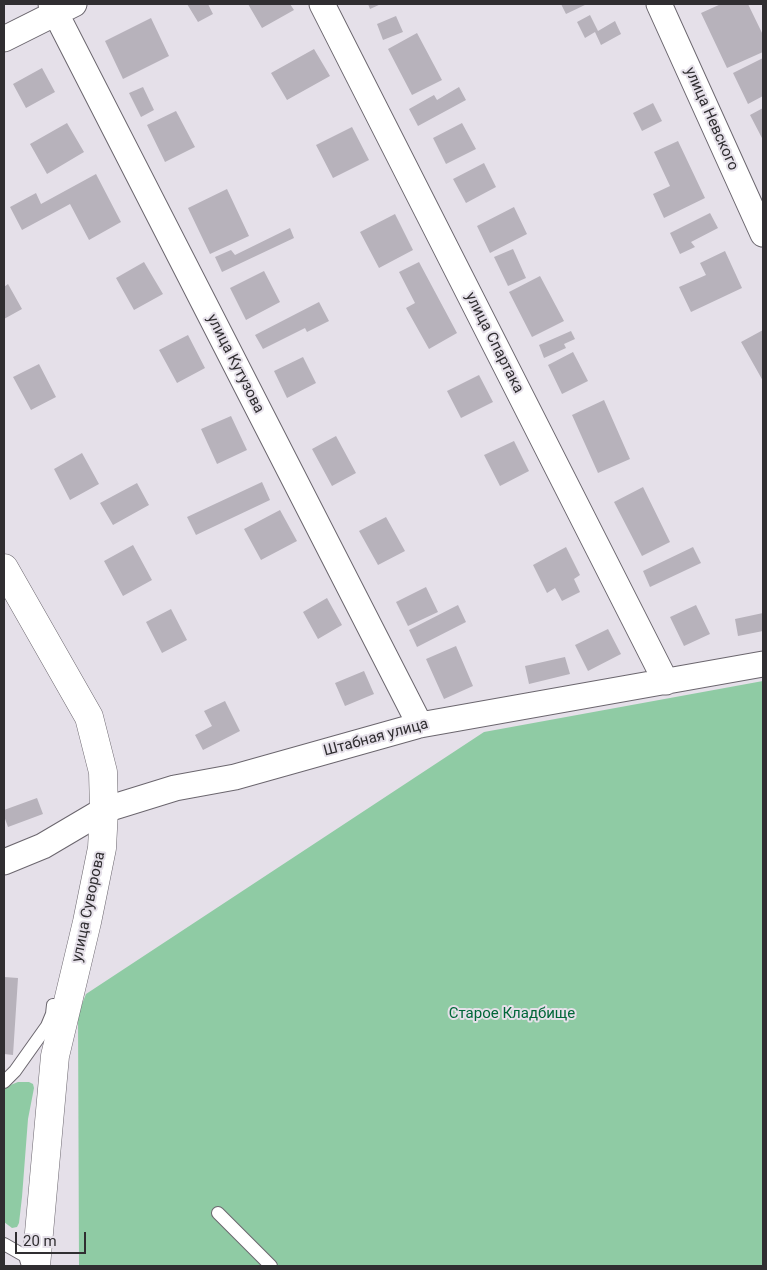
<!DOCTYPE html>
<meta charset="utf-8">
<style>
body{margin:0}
#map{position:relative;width:767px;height:1270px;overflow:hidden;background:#e5e0e9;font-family:Roboto,sans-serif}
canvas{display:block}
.frame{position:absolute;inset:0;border:5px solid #302e31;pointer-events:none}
.scale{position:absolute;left:15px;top:1232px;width:71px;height:22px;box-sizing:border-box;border:2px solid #302e31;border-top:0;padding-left:6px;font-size:15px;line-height:18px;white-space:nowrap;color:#302e31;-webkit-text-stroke:4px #e5e0e9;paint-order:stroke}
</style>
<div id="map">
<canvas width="767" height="1270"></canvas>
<div class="frame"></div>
<div class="scale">20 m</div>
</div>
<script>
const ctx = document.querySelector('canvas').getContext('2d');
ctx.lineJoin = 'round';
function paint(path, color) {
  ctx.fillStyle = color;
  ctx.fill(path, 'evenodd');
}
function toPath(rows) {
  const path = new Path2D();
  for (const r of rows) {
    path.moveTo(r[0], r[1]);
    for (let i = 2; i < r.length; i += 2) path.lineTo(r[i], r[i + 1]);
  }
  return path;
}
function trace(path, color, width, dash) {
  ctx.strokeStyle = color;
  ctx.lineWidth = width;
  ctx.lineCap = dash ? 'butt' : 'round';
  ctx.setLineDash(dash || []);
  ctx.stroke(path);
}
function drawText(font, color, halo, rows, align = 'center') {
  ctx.font = font + ' Roboto,sans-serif';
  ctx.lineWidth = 4;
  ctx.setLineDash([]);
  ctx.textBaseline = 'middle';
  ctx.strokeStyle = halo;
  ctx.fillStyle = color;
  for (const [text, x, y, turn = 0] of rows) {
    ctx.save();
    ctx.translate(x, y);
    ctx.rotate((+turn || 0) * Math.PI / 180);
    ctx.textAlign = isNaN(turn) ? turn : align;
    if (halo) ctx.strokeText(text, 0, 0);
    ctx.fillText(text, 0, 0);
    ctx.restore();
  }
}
paint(toPath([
 [763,681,763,1266,79,1266,78,1014,86,994,484,732],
 [18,1082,29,1082,33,1084,34,1088,28,1119,22,1197,19,1223,17,1227,12,1228,4,1222,4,1089,8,1086]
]), '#8fcba4');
paint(toPath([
 [187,4,208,4,213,14,198,22],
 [248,4,290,4,294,10,262,28],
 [368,4,381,4,370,9],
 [561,4,587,4,566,14],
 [721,4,748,4,763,35,763,52,727,68,701,13],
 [590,15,598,31,615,21,621,34,601,45,595,32,585,38,577,22],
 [396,16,403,32,383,40,377,24],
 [151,18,169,56,123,79,105,41],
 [417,33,442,80,412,95,388,49],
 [314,49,330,76,287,100,271,73],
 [763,58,763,96,748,104,733,73],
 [42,68,55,92,26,108,13,84],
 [143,87,154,110,141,117,129,93],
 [459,87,466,100,418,126,409,109,434,95,437,100],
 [653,103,662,121,642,131,633,113],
 [763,108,763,140,750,115],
 [176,111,195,147,165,162,147,125],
 [67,123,84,152,47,174,30,144],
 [462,123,476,149,446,164,433,138],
 [352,127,369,160,333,178,316,145],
 [678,141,705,198,664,218,653,194,670,186,654,152],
 [484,163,496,187,466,203,453,179],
 [96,174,121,222,89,240,70,204,22,230,10,207,36,193,41,204],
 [227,189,249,236,210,254,188,208],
 [514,207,527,234,490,253,477,226],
 [710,213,718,228,691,242,695,247,680,254,670,233],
 [395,214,413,250,379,268,360,232],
 [290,228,294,238,222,272,215,257,231,250,235,255],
 [513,249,526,278,508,286,494,257],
 [725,251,742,288,691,312,679,287,706,275,700,263],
 [144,262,163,294,134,310,116,278],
 [419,262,457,333,429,349,406,308,415,303,399,272],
 [264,271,280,302,246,320,230,288],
 [540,276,564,321,532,337,509,292],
 [8,284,22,309,4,319,4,287],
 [319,302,329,321,307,332,305,328,263,349,255,335],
 [763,330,763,381,741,342],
 [571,331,575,339,564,344,566,348,544,358,539,345],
 [188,335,205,368,177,383,159,350],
 [573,352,588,381,562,394,548,365],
 [303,357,316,383,287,398,274,371],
 [39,364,56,397,31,410,13,377],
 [479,375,493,402,461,418,447,391],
 [604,400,630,459,598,473,572,415],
 [231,416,247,450,217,464,201,429],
 [336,436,356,473,332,486,312,449],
 [514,441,529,471,500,486,484,455],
 [82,453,99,484,70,500,54,469],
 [262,482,270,500,196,535,187,517],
 [137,483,149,505,113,525,100,503],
 [643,487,670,542,642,556,614,502],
 [280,510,297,541,261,560,244,529],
 [386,517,405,551,378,565,359,531],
 [133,545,152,580,123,596,104,561],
 [566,547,580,575,574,579,580,592,562,601,555,588,547,593,533,565],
 [693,547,701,563,650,587,643,571],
 [426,587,438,612,408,626,396,602],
 [327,598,342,625,318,639,303,612],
 [458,605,466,622,417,647,409,630],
 [696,605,710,634,684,646,670,617],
 [171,609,187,640,162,653,146,622],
 [763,613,763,631,738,636,735,619],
 [608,629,621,654,588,671,575,645],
 [456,646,473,686,444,699,426,659],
 [565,657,570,674,529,684,525,666],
 [364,671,374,694,345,706,335,683],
 [225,701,240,731,203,750,195,735,212,726,204,711],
 [37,798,43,814,8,827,4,816,4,810],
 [4,977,18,978,13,1055,4,1054]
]), '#b7b2bb');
const lane = toPath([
 [4,1082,15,1071,47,1026,52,1014,53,1005],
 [218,1213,271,1266],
 [4,1244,25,1256,28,1266]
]);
const street = toPath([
 [51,4,420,725],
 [322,4,666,682],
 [659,4,763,234],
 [4,39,74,4],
 [4,862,43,846,104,810,175,788,235,777,420,725,763,664]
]);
const secondary = toPath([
 [4,568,89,717,103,772,104,810,102,848,87,922,55,1056,36,1266]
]);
trace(lane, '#6b666e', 14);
trace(street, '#6b666e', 27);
trace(secondary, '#6b666e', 29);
trace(lane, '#fff', 12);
trace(street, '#fff', 25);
trace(secondary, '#fff', 28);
drawText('15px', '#302e31', '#e5e0e9', [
 ["улица Невского",711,119,66],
 ["улица Спартака",494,343,63],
 ["улица Кутузова",235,364,63],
 ["Штабная улица",376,738,-15],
 ["улица Суворова",89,907,-78]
]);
drawText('15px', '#006638', '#e5e0e9', [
 ["Старое Кладбище",512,1014]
]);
</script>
